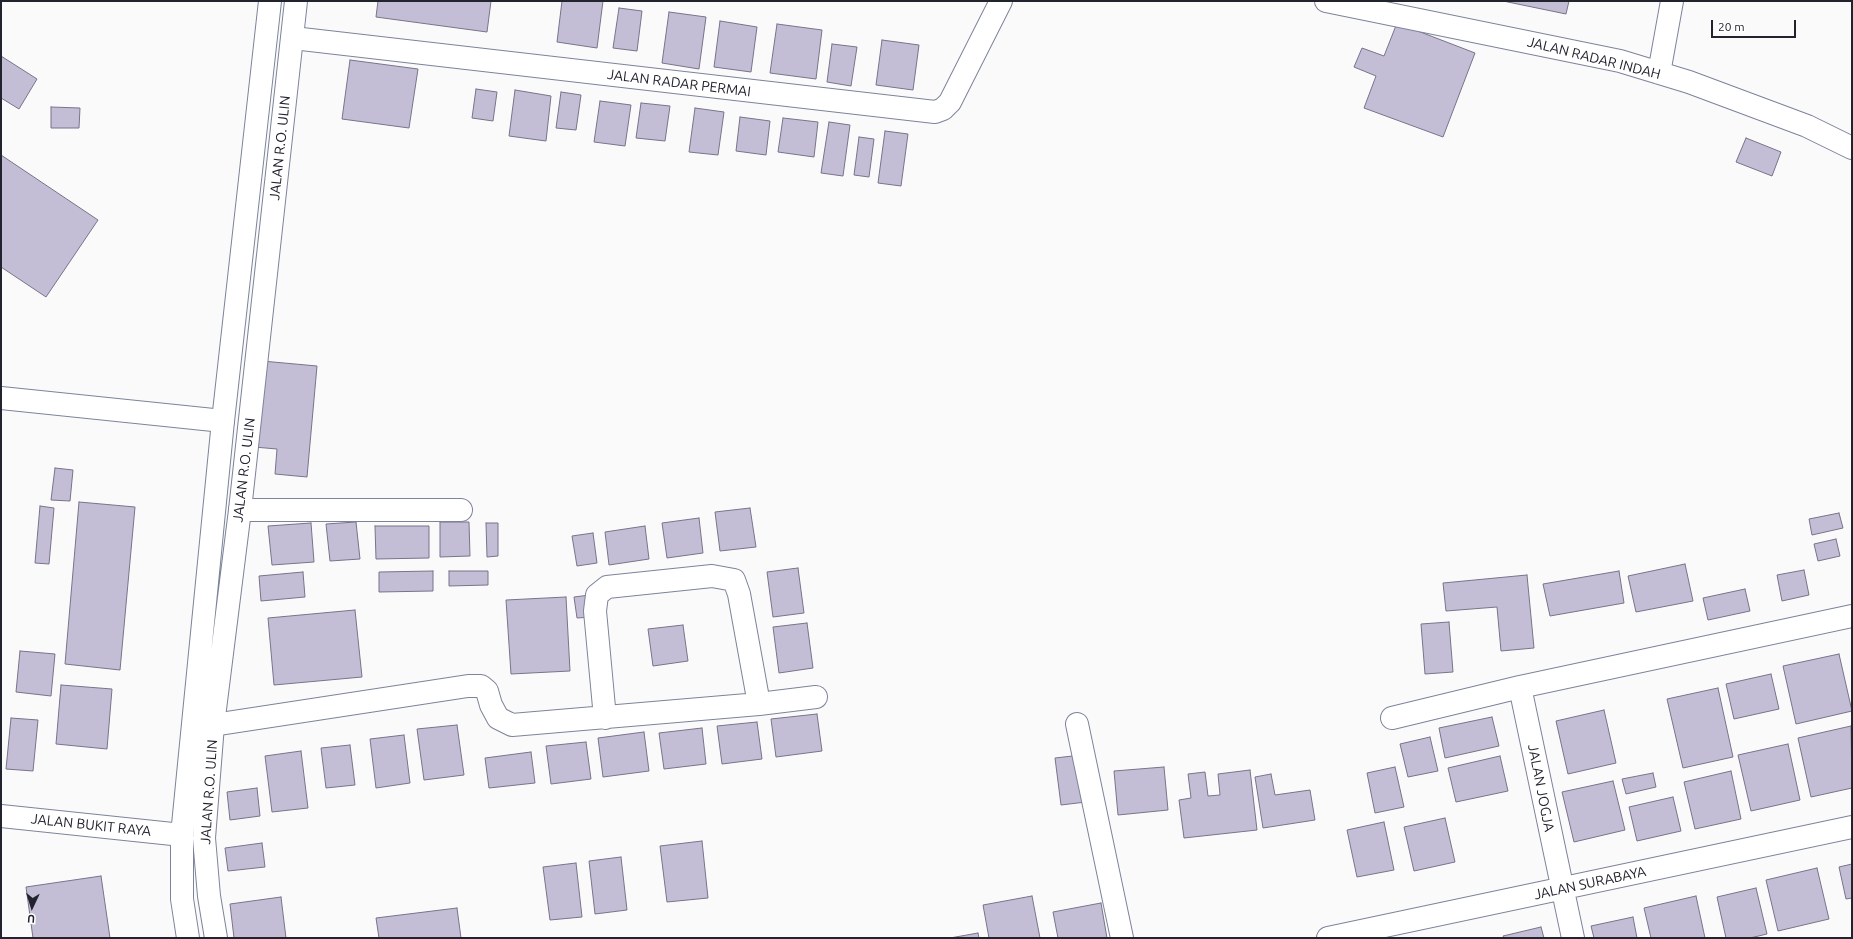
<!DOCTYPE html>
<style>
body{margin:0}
#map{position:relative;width:1853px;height:939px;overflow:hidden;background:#fafafa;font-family:Ubuntu,sans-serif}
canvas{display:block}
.frame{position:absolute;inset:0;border:2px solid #21242d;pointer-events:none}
.north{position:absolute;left:12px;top:887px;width:40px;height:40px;-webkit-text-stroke:3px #fff;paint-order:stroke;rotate:184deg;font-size:11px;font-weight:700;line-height:16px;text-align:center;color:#21242d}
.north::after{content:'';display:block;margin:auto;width:14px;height:18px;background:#21242d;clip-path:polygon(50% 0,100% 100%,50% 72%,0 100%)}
.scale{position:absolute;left:1711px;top:20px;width:85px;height:18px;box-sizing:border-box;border:2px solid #21242d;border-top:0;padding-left:5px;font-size:12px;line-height:14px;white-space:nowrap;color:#21242d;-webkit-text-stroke:3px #fff;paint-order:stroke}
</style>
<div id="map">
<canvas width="1853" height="939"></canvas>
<div class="frame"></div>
<div class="north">U</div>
<div class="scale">20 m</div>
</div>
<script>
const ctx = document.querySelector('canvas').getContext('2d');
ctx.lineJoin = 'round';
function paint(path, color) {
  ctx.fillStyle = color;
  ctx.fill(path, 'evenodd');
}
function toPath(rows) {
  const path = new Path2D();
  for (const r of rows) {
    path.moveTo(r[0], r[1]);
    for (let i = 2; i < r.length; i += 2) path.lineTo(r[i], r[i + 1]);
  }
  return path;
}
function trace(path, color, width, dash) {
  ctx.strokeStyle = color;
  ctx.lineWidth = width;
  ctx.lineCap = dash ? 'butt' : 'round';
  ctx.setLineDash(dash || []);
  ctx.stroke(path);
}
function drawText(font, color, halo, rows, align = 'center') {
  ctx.font = font + ' Ubuntu,sans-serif';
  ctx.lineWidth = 3;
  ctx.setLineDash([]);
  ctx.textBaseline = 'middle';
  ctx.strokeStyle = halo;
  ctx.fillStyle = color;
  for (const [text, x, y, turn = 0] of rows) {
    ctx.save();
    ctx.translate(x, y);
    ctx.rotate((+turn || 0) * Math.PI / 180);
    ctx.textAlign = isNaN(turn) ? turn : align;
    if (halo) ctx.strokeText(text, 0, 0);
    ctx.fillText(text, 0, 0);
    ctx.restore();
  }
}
const building = toPath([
 [378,1,491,1,487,32,376,17,378,1],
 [562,1,603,1,597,48,557,42,562,1],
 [1503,1,1569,1,1566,14,1503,1],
 [619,8,642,11,637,51,613,48,619,8],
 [669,12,706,17,699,69,662,63,669,12],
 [720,21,757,27,751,72,714,67,720,21],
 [1397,23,1475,53,1443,137,1364,108,1376,76,1354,67,1362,48,1384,56,1397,23],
 [777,24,822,30,816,79,770,73,777,24],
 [882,40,919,45,913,90,876,85,882,40],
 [832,44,857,47,851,86,827,82,832,44],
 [1,56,37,79,19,109,1,98,1,56],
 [350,60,418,69,409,128,342,119,350,60],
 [476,89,497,92,493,121,472,118,476,89],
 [515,90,551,96,546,141,509,136,515,90],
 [561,92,581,95,576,130,556,128,561,92],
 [600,101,631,105,625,146,594,142,600,101],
 [641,103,670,106,665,141,636,138,641,103],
 [51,107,80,108,79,128,51,128,51,107],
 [695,108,724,112,718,155,689,152,695,108],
 [740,117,770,121,766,155,736,151,740,117],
 [783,118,818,122,814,157,778,152,783,118],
 [829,122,850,125,843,176,821,173,829,122],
 [885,131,908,134,901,186,878,183,885,131],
 [859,137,874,139,869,177,854,175,859,137],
 [1746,138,1781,152,1772,176,1736,162,1746,138],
 [1,155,98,220,46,297,1,267,1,155],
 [262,361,317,366,307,477,275,474,277,449,254,447,262,361],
 [55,468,73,470,70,501,51,500,55,468],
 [79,502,135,507,120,670,65,664,79,502],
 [40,506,54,508,49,564,35,563,40,506],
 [750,508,756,547,720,551,715,512,750,508],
 [1839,513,1843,528,1812,535,1809,519,1839,513],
 [699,518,703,553,667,558,662,523,699,518],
 [356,522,360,559,330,561,326,524,356,522],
 [440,522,469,522,470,556,440,557,440,522],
 [311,523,314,562,272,565,268,526,311,523],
 [486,523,498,523,498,556,487,557,486,523],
 [375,526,429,526,429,558,376,559,375,526],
 [645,526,649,559,609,565,605,532,645,526],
 [593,533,597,563,577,566,572,536,593,533],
 [1836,539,1840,556,1818,561,1814,544,1836,539],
 [1685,564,1693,601,1636,612,1628,576,1685,564],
 [798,568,804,613,773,617,767,572,798,568],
 [1804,570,1809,595,1782,601,1777,575,1804,570],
 [433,571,433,591,379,592,379,572,433,571],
 [449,571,488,571,488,585,449,586,449,571],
 [1619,571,1624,603,1550,616,1543,584,1619,571],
 [303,572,305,597,261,601,259,576,303,572],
 [1527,575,1534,648,1501,651,1497,607,1446,611,1443,583,1527,575],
 [1745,589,1750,611,1708,620,1703,598,1745,589],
 [590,595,593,617,577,618,574,597,590,595],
 [566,597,570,671,511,674,506,600,566,597],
 [355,610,362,677,274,685,268,618,355,610],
 [1449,622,1453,672,1425,674,1421,624,1449,622],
 [807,623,813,668,779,673,773,627,807,623],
 [683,625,688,661,653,666,648,629,683,625],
 [20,651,55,654,51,696,16,692,20,651],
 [1839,654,1852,711,1796,724,1783,666,1839,654],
 [1771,674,1779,709,1734,719,1726,684,1771,674],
 [61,685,112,689,107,749,56,744,61,685],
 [1718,688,1733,757,1683,768,1667,699,1718,688],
 [1604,710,1616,763,1568,774,1556,721,1604,710],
 [817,714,822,751,776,757,771,719,817,714],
 [1492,717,1499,746,1445,758,1439,728,1492,717],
 [11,718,38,720,33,771,6,769,11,718],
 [757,722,762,759,722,764,717,726,757,722],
 [457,725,464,775,424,780,417,729,457,725],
 [1851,726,1852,788,1811,797,1798,738,1851,726],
 [702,728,706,764,664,769,659,733,702,728],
 [644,732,649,771,603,777,598,738,644,732],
 [404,735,410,783,376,788,370,739,404,735],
 [1430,737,1438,771,1408,777,1400,744,1430,737],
 [586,742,591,779,551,784,546,746,586,742],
 [1788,744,1800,800,1751,811,1738,755,1788,744],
 [350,745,355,785,326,788,321,748,350,745],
 [301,751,308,808,272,812,265,756,301,751],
 [531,752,535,783,489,788,485,758,531,752],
 [1081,755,1086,802,1061,805,1055,758,1081,755],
 [1500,756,1508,791,1456,802,1448,768,1500,756],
 [1164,767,1168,810,1118,815,1114,771,1164,767],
 [1395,767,1404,807,1375,813,1367,773,1395,767],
 [1250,770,1257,830,1184,838,1179,800,1191,798,1188,774,1205,772,1208,796,1220,795,1218,774,1250,770],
 [1731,771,1741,819,1695,829,1684,782,1731,771],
 [1653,773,1656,787,1626,794,1622,779,1653,773],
 [1271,774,1275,795,1310,790,1315,820,1263,828,1255,777,1271,774],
 [1613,781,1625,830,1574,842,1562,792,1613,781],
 [257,788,260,816,230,820,227,792,257,788],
 [1673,797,1681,831,1637,841,1629,807,1673,797],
 [1445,818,1455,862,1414,871,1404,827,1445,818],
 [1384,822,1394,870,1357,877,1347,830,1384,822],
 [702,841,708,898,667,902,660,846,702,841],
 [262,843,265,867,228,871,225,848,262,843],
 [621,857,627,910,595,914,589,861,621,857],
 [576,863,582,917,550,920,543,867,576,863],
 [1852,864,1852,898,1846,899,1839,867,1852,864],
 [1817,868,1829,919,1778,931,1766,880,1817,868],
 [101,876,110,938,33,938,26,887,101,876],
 [1756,888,1767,934,1750,938,1726,938,1717,897,1756,888],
 [1032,896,1040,938,989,938,983,905,1032,896],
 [1696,896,1705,938,1651,938,1644,908,1696,896],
 [281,897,286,938,234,938,230,904,281,897],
 [1101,903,1107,938,1058,938,1053,912,1101,903],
 [457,908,461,938,379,938,376,918,457,908],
 [1633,917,1637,938,1594,938,1591,926,1633,917],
 [1541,927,1544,938,1504,938,1503,936,1541,927],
 [978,933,979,938,950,938,978,933]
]);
paint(building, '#c4bdd6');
trace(building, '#79738a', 1);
const street = toPath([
 [1326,1,1620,61,1689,82,1807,126,1852,148],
 [293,38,935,112,943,109,950,102,1001,1],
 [1659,73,1672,1],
 [1,398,223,421],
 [240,510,461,510],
 [1520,687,1573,938],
 [605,718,595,611,597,595,607,587,712,576,734,580,739,594,759,704],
 [1392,718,1520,687,1852,616],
 [1077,724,1122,938],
 [213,725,468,686,481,686,487,691,491,705,498,718,512,725,759,704,816,697],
 [1328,938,1852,827]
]);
const secondary = toPath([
 [1,816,182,835],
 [188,938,182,899,182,835,223,421,270,1],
 [216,938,209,896,204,838,213,725,240,510,296,1]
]);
trace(street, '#7c849a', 24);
trace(secondary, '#7c849a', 24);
trace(street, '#fff', 22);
trace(secondary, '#fff', 22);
drawText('14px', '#21242d', '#fff', [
 ["JALAN RADAR INDAH",1594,58,14],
 ["JALAN RADAR PERMAI",679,83,7],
 ["JALAN R.O. ULIN",280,148,-84],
 ["JALAN R.O. ULIN",244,470,-83],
 ["JALAN JOGJA",1541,788,79],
 ["JALAN R.O. ULIN",209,792,-86],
 ["JALAN BUKIT RAYA",91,825,6],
 ["JALAN SURABAYA",1590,883,-12]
]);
</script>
